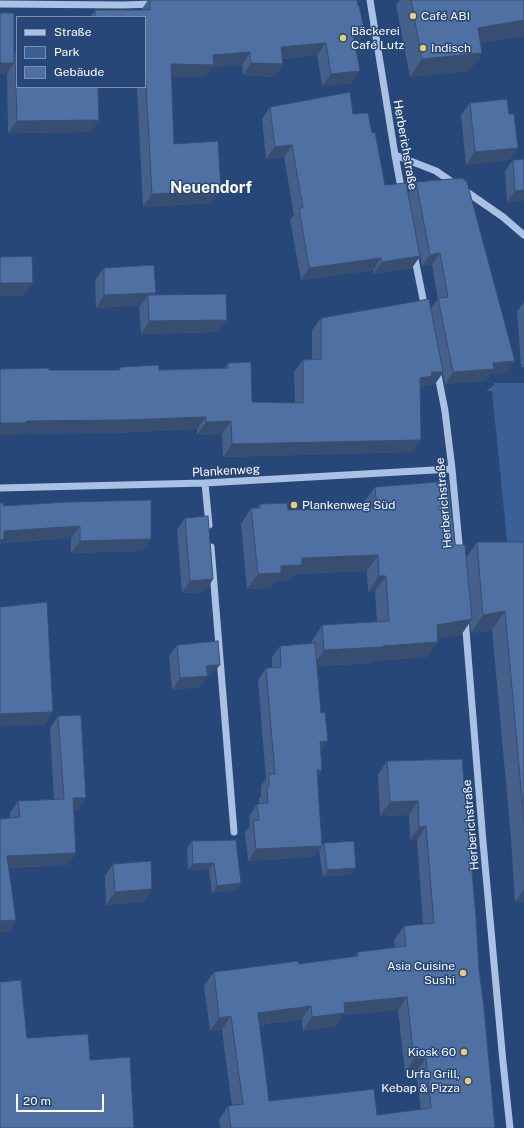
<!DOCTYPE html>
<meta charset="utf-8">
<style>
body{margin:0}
#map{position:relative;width:524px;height:1128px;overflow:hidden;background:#264778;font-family:"Public Sans",sans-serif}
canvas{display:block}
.legend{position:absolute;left:16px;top:16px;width:130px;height:72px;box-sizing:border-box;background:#264778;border:1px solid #7d91ae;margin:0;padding:5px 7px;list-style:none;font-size:12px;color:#fff}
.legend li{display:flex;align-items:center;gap:8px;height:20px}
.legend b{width:20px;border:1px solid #7d91ae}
.scale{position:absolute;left:16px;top:1094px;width:88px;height:18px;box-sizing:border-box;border:2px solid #fff;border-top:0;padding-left:5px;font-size:12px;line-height:14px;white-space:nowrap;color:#fff;-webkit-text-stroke:3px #264778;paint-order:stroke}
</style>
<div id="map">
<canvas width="524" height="1128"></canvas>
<ul class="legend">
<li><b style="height:5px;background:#a9c1e3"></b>Straße</li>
<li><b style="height:11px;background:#3a6095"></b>Park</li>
<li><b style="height:11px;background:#4f70a2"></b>Gebäude</li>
</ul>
<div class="scale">20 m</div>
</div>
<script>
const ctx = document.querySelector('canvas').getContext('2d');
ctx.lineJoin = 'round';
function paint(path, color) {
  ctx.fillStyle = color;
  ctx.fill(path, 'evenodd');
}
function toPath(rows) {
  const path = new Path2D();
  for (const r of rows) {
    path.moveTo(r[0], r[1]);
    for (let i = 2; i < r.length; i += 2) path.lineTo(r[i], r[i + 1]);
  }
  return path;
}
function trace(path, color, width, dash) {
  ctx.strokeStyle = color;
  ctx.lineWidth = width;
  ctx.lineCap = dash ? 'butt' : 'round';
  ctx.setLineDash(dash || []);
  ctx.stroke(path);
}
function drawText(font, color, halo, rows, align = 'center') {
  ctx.font = font + ' "Public Sans",sans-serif';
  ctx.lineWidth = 3;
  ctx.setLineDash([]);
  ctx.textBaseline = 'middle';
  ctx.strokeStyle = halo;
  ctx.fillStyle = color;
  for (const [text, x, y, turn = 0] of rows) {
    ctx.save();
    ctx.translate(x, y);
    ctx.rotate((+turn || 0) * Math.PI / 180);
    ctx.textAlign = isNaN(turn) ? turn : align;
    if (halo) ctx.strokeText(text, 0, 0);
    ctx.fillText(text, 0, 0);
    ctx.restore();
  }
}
paint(toPath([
 [494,383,524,383,524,560,509,560,492,391,486,391,494,385]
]), '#3a6095');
trace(toPath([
 [370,0,395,155,402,193],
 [0,4,123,5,154,4],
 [395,155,436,171,455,184],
 [464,190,503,217,524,235],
 [414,254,425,309],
 [437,370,445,411,452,469,460,554],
 [205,483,209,525],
 [0,488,205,483,452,469],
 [211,547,234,832],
 [465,618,483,842,503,1062,510,1128]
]), '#a9c1e3', 7);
paint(toPath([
 [148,0,356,45,355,46,360,71,351,83,322,86,317,55,282,59,283,64,274,77,243,75,242,65,212,67,205,77,171,77,174,144,221,191,212,203,143,207,137,87,145,87,145,17,90,17,95,10,142,10,142,9],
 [400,0,524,0,524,36,481,43,470,71,410,77,396,5],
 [15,54,91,132,8,133,7,74],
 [470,103,509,114,518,148,509,160,466,165,461,115],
 [270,107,353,114,372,133,385,185,408,193,416,182,515,361,507,373,490,374,486,381,445,384,443,373,435,384,426,385,423,389,420,389,421,440,412,452,223,457,222,434,197,435,197,429,114,433,18,434,17,435,0,435,0,369,49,370,118,370,120,367,159,370,225,368,228,363,252,402,295,403,294,372,303,360,312,359,312,330,321,318,431,308,438,299,432,265,422,266,420,256,412,268,373,274,373,270,301,280,290,220,294,215,284,157,266,159,262,119],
 [513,160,524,200,507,202,505,171],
 [104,268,154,295,227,320,218,332,141,334,139,307,141,305,96,308,95,280],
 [524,302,524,367,521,367,517,311],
 [375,487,455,545,466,558,477,542,524,542,524,901,515,902,511,838,492,630,471,633,470,622,461,635,438,638,427,657,374,661,372,663,317,666,321,751,322,770,317,777,322,845,324,843,352,874,323,877,319,850,314,857,248,861,245,832,250,826,249,816,257,804,259,804,259,799,261,796,261,786,266,779,258,680,266,668,272,668,272,657,280,646,312,644,312,641,322,625,377,622,375,591,368,592,367,571,296,574,291,580,275,581,270,588,247,589,241,524,251,508,257,508,260,504,288,510,364,508,364,502],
 [68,502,142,551,71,553,71,538,2,543,0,546,0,503,3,506],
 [185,518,213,579,205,592,182,593,177,530],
 [177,645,211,676,207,677,200,687,172,690,169,656],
 [58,716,86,798,78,810,74,810,76,853,68,865,8,868,16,920,8,932,0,932,10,818,10,813,18,801,54,799,50,728],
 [462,759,479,970,495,1128,220,1128,219,1120,228,1106,232,1106,222,1030,210,1031,204,986,214,972,299,964,354,957,358,952,395,948,394,940,404,926,423,924,417,840,410,840,409,815,380,816,378,774,387,761],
 [398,1010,405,1073,416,1072,421,1110,377,1115,269,1101,260,1025,302,1019,303,1031,336,1026,343,1015],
 [192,841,241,883,236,890,212,893,209,869,188,870,187,848],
 [113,864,152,889,143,902,106,905,105,876]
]), '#44608b');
paint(toPath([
 [524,20,524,36,465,46,478,28],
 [353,33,365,33,356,45,344,46],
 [326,43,317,55,272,60,281,47],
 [250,52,242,65,212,67,205,77,162,77,171,64,213,55],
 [482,53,470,71,410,77,422,59],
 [0,63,14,63,7,74,0,74],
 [251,63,283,64,274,77,243,75],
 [360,71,351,83,322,86,331,74],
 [99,120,91,132,8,133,17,121],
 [292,145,284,157,266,159,275,147],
 [518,148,509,160,466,165,475,152],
 [524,190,524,200,507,202,515,191],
 [221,191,212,203,143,207,152,194],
 [440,253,432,265,422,266,430,255],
 [420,256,412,268,373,274,382,262],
 [381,258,373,270,301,280,309,268],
 [0,283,33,283,24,296,0,296],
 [156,293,148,303,148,295,141,305,96,308,104,295],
 [227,320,218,332,141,334,149,321],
 [515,361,507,373,490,374,486,381,445,384,453,372,493,363],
 [431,372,443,372,435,384,426,385,423,389,411,391,420,378],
 [206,417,197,429,114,433,18,434,17,435,0,435,0,423,26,421],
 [231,421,222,434,197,435,206,422],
 [421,440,412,452,223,457,232,444],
 [80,526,71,538,2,543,0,546,0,537,4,531],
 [151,539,142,551,71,553,80,541],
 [378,555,367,571,296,574,291,580,275,581,270,588,247,589,258,574,302,558],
 [379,576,386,576,375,591,368,592],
 [213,579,205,592,182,593,190,581],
 [505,611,492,630,471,633,483,615],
 [472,619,461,635,426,640,437,625],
 [438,642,427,657,374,661,372,663,313,666,324,650],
 [220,665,211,676,207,677,200,687,172,690,180,678,206,666],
 [53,712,45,725,0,726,0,714],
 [328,741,319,753,320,742],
 [317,770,322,770,314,782],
 [73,798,86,798,78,810,64,810],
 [418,801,409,815,380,816,390,802],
 [426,826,417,840,410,840,419,827],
 [322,846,314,857,248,861,256,849],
 [76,853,68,865,0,868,7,856],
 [214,863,209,869,188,870,193,864],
 [356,868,352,874,323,877,327,870],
 [241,883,236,890,212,893,217,886],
 [152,889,143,902,106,905,115,892],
 [524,889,524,901,515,902],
 [16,920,8,932,0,932,0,921],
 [407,997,398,1010,343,1015,336,1026,303,1031,312,1017,344,1003],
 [311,1006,302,1019,249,1026,258,1013],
 [231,1016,222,1030,210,1031,219,1018],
 [426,1058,416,1072,405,1073,414,1059]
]), '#374e71');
const building = toPath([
 [150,0,357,0,358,6,359,5,365,33,353,33,360,71,331,74,326,43,281,47,283,64,251,63,250,52,213,55,214,65,171,64,174,144,218,141,221,191,152,194,145,67,145,17,95,17,95,10,150,10,150,0],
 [411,0,524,0,524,20,478,28,482,53,422,59,411,0],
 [0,13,14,13,14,63,0,63,0,13],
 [15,54,17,54,17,87,98,87,99,120,17,121,15,54],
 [350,92,353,114,368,113,372,133,375,132,385,185,406,183,420,256,382,262,381,258,309,268,299,208,303,208,292,145,275,147,270,107,350,92],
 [507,99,509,114,514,114,518,148,475,152,470,103,507,99],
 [524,159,524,190,515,191,513,160,524,159],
 [462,178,467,182,515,361,493,363,494,369,453,372,438,298,448,297,440,253,430,255,416,182,462,178],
 [32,256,33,283,0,283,0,257,32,256],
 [154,265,156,293,104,295,104,268,154,265],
 [226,294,227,320,149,321,148,295,226,294],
 [429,299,443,372,431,372,432,376,420,378,421,440,232,444,231,421,206,422,206,417,123,420,26,421,26,423,0,423,0,369,49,368,49,370,120,370,120,367,159,365,159,370,228,368,228,363,251,362,252,402,303,403,303,360,321,359,321,318,429,299],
 [448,481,455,545,465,545,472,619,437,625,438,642,383,646,383,647,324,650,322,625,389,621,386,576,379,576,378,555,302,558,302,565,281,566,281,573,258,574,251,508,260,508,260,504,287,503,288,510,377,507,375,487,448,481],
 [151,500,151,539,80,541,80,526,4,531,4,539,0,540,0,503,3,503,3,506,68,502,151,500],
 [208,516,213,579,190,581,185,518,208,516],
 [477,542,524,542,524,821,505,611,483,615,477,542],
 [47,602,53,712,0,714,0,607,47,602],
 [218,641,220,665,206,666,208,676,180,678,177,645,218,641],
 [315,643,321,713,325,712,328,741,320,742,322,770,317,770,322,846,256,849,253,821,259,820,257,804,268,803,267,787,269,786,269,774,275,774,266,668,281,667,280,646,315,643],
 [81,715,86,798,73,798,76,853,7,856,16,920,0,921,0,819,20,817,18,801,64,799,58,716,81,715],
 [462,759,476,917,479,970,484,1007,495,1128,231,1128,228,1106,243,1104,231,1016,219,1018,214,972,298,961,299,964,358,956,358,952,406,946,404,926,434,923,426,826,419,827,418,801,390,802,387,761,462,759],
 [407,997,414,1059,426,1058,431,1108,377,1115,374,1089,269,1101,258,1013,311,1006,312,1017,345,1013,344,1003,407,997],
 [236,840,241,883,217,886,214,863,193,864,192,841,236,840],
 [354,841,356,868,327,870,324,843,354,841],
 [151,861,152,889,115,892,113,864,151,861],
 [21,980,27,1038,88,1034,90,1060,130,1057,134,1128,0,1128,0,982,21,980]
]);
paint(building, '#4f70a2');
trace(building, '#374e71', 1);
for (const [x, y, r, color] of [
 [413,16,4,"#ebcc6f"],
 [343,38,4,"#ebcc6f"],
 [423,48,4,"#ebcc6f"],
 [294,505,4,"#ebcc6f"],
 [463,973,4,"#ebcc6f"],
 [464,1052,4,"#ebcc6f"],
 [468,1081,4,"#ebcc6f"]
]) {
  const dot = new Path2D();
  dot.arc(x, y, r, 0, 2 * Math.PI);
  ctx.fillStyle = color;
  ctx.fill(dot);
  trace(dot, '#264778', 1.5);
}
drawText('12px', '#fff', '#264778', [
 ["Café ABI",421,16],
 ["Bäckerei",351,31],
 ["Café Lutz",351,45],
 ["Indisch",431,48],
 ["Plankenweg Süd",302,505],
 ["Asia Cuisine",455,966,"right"],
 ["Sushi",455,980,"right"],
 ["Kiosk 60",456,1052,"right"],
 ["Urfa Grill,",460,1074,"right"],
 ["Kebap & Pizza",460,1088,"right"]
], 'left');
drawText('12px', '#fff', '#264778', [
 ["Herberichstraße",405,145,80],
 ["Plankenweg",226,471,-3],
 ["Herberichstraße",444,503,-95],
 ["Herberichstraße",471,825,-95]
]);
drawText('bold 16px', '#fff', '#264778', [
 ["Neuendorf",211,188]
]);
</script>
